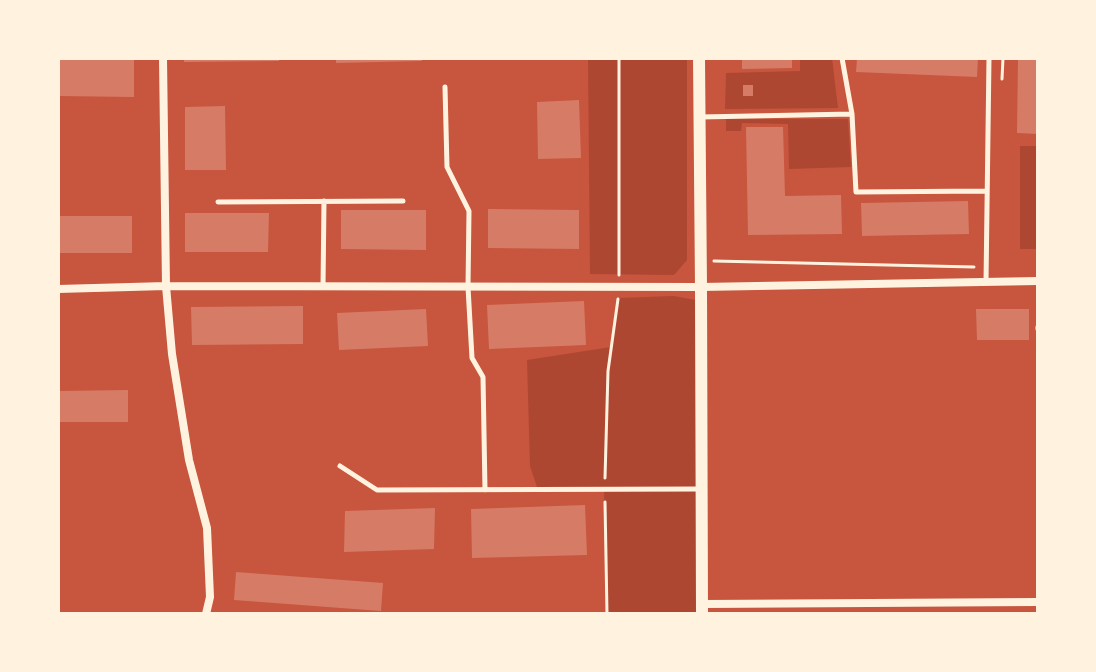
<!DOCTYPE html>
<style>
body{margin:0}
#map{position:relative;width:1096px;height:672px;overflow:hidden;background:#c8553d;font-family:Ubuntu,sans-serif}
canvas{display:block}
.frame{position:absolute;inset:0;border:60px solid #fff3e0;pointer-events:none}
</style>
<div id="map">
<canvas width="1096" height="672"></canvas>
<div class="frame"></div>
</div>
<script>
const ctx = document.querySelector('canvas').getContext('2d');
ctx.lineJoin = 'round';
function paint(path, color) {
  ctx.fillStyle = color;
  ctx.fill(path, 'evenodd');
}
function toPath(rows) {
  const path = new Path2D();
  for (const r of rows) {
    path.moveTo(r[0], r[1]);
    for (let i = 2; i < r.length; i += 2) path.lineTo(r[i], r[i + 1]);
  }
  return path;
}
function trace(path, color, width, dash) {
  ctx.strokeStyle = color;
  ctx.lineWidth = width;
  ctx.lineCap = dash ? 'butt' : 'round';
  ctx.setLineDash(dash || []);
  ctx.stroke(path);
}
paint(toPath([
 [588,58,687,58,687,260,674,275,590,274],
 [800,58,832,58,838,108,725,109,726,73,800,71],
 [726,119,848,119,851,167,789,169,788,124,742,123,741,131,726,131],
 [1020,146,1038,146,1038,249,1020,249],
 [674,296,701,301,702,614,607,614,604,490,538,490,530,466,527,360,611,347,618,298]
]), '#ae4732');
paint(toPath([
 [58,58,134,58,134,97,58,96],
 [184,58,279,58,279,61,184,62],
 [336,58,422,58,422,61,336,63],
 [742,58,792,58,792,68,742,69],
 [857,58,978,58,977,77,856,72],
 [1018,58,1038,58,1038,134,1017,133],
 [743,85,753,85,753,96,743,96],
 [579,100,581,158,538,159,537,102],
 [225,106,226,170,185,170,185,107],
 [746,127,783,127,785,196,841,195,842,234,748,235],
 [968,201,969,234,862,236,861,203],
 [488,209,579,210,579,249,488,248],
 [341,210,426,210,426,250,341,249],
 [185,213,269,213,268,252,185,252],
 [58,216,132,216,132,253,58,253],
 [584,301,586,345,489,349,487,305],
 [303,306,303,344,192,345,191,307],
 [426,309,428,346,339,350,337,313],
 [976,309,1029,309,1029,340,977,340],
 [128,390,128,422,58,422,58,391],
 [585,505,587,555,472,558,471,509],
 [435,508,434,549,344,552,345,511],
 [236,572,383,583,381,611,234,600]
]), '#d67c66');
trace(toPath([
 [619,58,619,275],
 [1002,79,1003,58],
 [714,261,974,267],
 [605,478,608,371,618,299],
 [605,502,607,614]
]), '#fff3e0', 3);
trace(toPath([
 [842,58,852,114],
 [445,87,447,167,469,211,468,287,472,358,483,377,485,490],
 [700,117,852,114,856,192,987,191],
 [218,202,403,201],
 [986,282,989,58],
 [323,287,324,201],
 [1038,329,1038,327],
 [340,466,377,490,700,489]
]), '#fff3e0', 5);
trace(toPath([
 [163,58,166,286,172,354,189,460,207,528,210,597,206,614],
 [58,289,166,286,701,287,1038,281],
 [702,604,1038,602]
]), '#fff3e0', 8);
trace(toPath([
 [699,58,701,287,702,614]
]), '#fff3e0', 12);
</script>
